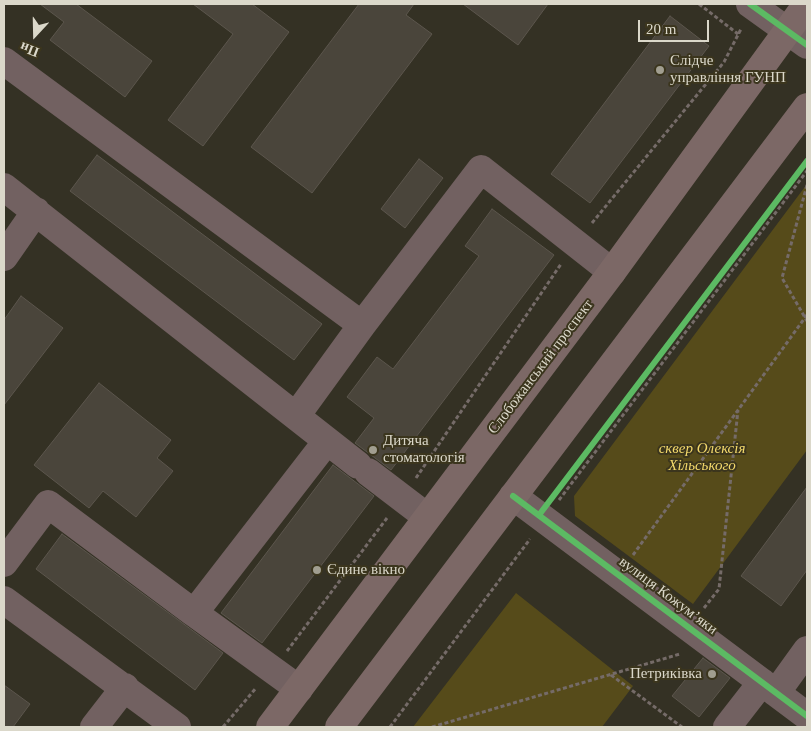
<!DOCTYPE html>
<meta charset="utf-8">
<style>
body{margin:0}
#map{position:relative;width:811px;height:731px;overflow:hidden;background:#343124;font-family:"Times New Roman",serif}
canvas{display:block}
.frame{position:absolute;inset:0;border:5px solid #dbd8ca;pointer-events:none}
.north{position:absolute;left:10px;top:10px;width:50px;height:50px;-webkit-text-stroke:4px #3b351d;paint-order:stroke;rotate:201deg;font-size:14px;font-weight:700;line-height:20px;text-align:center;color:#dbd8ca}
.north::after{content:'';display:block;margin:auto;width:18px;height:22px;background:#dbd8ca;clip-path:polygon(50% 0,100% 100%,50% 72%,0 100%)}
.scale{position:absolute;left:638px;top:20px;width:71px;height:22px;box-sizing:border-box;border:2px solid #dbd8ca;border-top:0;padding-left:6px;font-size:15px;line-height:18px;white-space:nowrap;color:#dbd8ca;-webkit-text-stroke:4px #3b351d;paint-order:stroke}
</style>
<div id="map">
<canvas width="811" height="731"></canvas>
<div class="frame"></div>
<div class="north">Пн</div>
<div class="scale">20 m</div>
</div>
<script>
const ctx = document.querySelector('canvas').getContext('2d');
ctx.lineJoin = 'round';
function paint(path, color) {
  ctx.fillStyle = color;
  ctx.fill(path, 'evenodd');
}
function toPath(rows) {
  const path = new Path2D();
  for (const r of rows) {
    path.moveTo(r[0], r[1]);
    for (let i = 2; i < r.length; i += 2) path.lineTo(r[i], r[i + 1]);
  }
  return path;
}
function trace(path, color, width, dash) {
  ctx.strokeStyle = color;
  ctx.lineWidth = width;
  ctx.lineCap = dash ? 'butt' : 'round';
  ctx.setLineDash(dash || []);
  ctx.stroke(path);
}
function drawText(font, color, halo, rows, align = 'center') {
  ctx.font = font + ' "Times New Roman",serif';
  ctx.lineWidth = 4;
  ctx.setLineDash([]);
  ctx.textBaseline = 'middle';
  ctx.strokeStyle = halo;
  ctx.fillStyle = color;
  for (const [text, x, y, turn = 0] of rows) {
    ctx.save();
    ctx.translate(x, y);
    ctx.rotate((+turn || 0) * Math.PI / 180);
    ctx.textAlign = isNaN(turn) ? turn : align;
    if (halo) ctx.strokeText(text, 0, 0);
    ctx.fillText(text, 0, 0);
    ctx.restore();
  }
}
paint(toPath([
 [807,184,807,450,693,604,575,516,574,496],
 [516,593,633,686,602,727,413,727]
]), '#564b1a');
const building = toPath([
 [40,4,76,4,152,61,125,97,50,40,64,22,40,4],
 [193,4,252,4,289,32,203,146,168,120,233,34,193,4],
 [359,4,414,4,406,15,432,34,312,193,251,147,359,4],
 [463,4,548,4,518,45,463,4],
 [670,16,709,46,590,203,551,174,670,16],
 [97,155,322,324,294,360,70,191,97,155],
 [419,159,443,178,405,228,381,209,419,159],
 [492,209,554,255,391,470,355,443,374,418,347,397,377,357,393,369,479,256,465,246,492,209],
 [21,296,63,328,4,405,4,320,21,296],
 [99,383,171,440,157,458,173,471,136,517,103,491,89,508,34,465,99,383],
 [333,465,374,496,262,643,221,613,333,465],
 [807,487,807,570,781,606,741,576,807,487],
 [62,534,223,653,195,690,36,569,62,534],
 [703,658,730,678,699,717,672,696,703,658],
 [4,685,30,704,13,727,4,727,4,685]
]);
paint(building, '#4a453b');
trace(building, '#5c564d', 1);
trace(toPath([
 [699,4,738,34],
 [807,185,782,278,807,321],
 [592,223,724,62,741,29],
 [416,478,561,264],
 [559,500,807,171],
 [633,555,807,315],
 [704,608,719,589,738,410],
 [287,651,387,518],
 [611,675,682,727],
 [223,727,256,688],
 [390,727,530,539],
 [432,727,680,654]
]), '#756b68', 3, [4, 2.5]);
trace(toPath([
 [750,4,807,45],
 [4,61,362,325,481,169,612,272],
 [4,187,358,465],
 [4,257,36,211],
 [296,416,362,325],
 [368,472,427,517],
 [513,496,807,716],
 [4,563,48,504,194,613,327,441],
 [4,600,177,727],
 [194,613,299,689],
 [776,693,807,650],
 [94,727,125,687],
 [727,727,762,682]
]), '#726161', 28);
trace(toPath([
 [270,727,612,272,807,4],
 [339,727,807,107]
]), '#7c6866', 28);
trace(toPath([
 [750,4,807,45],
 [513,496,807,716],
 [539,515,807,161]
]), '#5cba63', 6);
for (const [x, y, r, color] of [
 [660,70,5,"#a19e90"],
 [373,450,5,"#a19e90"],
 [317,570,5,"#a19e90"],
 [712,674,5,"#a19e90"]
]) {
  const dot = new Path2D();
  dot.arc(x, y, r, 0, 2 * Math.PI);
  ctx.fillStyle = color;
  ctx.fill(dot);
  trace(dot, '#3b351d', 2);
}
drawText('15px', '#dbd8ca', '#3b351d', [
 ["Слідче",670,61],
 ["управління ГУНП",670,78],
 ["Дитяча",383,441],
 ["стоматологія",383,458],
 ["Єдине вікно",327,570],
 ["Петриківка",702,674,"right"]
], 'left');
drawText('15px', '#dbd8ca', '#3b351d', [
 ["Слобожанський проспект",541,367,-53],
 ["вулиця Кожум’яки",668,596,37]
]);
drawText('italic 15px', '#f2d86b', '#3b351d', [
 ["сквер Олексія",702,449],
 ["Хільського",702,466]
]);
</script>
